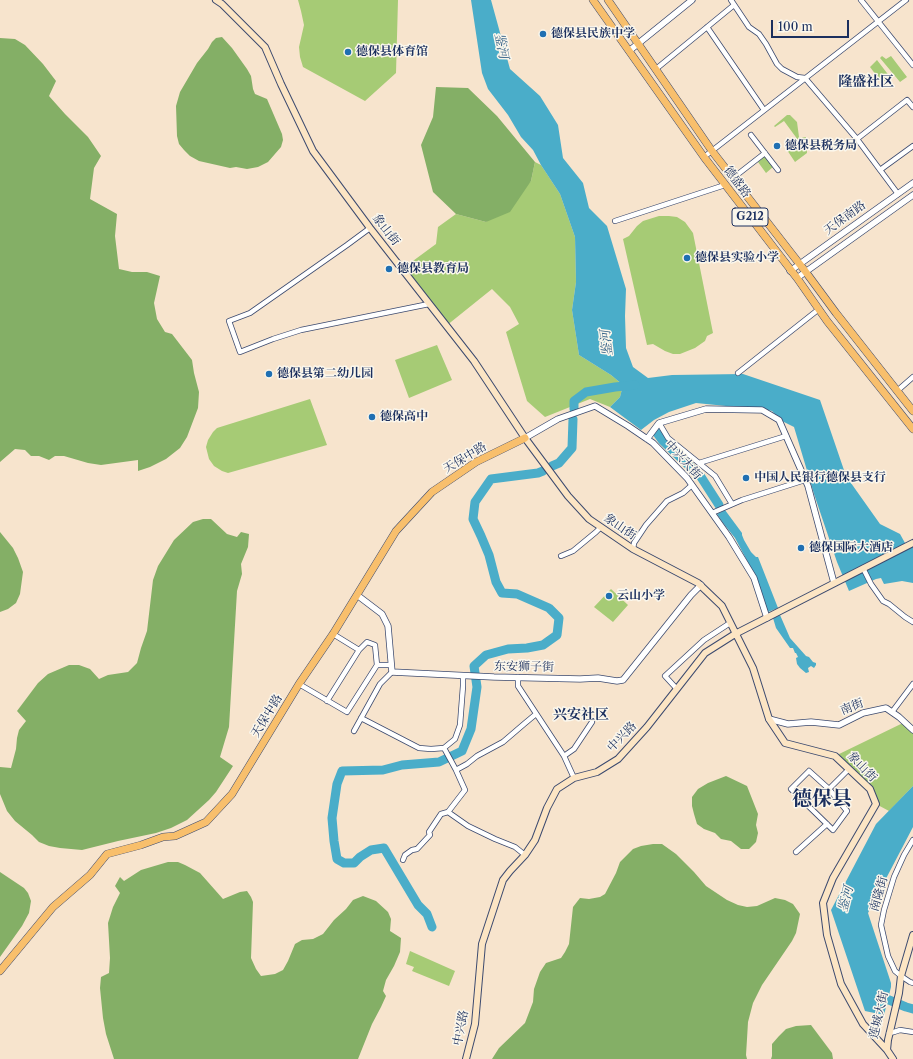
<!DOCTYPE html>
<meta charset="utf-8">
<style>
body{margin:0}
#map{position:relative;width:913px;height:1059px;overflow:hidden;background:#f7e4cd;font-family:"Libre Caslon Text",serif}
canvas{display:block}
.scale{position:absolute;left:771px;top:20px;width:78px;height:18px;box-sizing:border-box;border:2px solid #1b2f5e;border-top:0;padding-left:5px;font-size:12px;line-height:14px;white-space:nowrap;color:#1b2f5e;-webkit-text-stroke:3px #fbf7ec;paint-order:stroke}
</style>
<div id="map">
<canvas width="913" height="1059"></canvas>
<div class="scale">100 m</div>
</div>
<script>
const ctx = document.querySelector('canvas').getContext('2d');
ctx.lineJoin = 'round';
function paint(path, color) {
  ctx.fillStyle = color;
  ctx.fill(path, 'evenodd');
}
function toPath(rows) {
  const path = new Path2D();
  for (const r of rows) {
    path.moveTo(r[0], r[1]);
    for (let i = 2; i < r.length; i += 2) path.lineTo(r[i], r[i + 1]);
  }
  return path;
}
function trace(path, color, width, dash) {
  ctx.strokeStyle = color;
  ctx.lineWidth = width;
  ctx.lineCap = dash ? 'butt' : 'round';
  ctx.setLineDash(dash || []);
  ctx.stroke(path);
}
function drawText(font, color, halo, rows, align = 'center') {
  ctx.font = font + ' "Libre Caslon Text","Noto Serif SC",serif';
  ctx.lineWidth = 3;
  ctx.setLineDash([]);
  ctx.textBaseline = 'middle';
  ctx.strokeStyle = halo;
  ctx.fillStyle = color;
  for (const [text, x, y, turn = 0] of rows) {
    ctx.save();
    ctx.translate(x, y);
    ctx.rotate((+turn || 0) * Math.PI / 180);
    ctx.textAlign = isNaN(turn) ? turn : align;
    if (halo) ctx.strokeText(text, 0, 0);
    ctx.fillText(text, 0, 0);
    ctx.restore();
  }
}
paint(toPath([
 [298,0,398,0,396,73,365,101,303,67,300,57,299,47,304,25,301,11],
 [882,56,886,59,891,56,907,77,900,82,880,58],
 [877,60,890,77,882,83,870,67],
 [787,115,790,115,797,122,799,137,801,138,806,137,807,153,795,162,787,150,798,140,784,121,775,127,774,126],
 [765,156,773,167,766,173,758,162],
 [535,162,541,165,560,194,575,237,576,282,572,310,579,355,611,375,623,385,620,397,610,407,590,399,545,417,527,401,506,332,519,324,510,307,492,289,446,326,402,269,436,244,438,227,456,214,486,222,531,181],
 [659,216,669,216,677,217,685,222,693,233,713,333,707,336,705,341,695,348,680,354,673,354,665,351,653,344,647,345,623,239,629,236,637,226,643,221],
 [437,345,452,380,409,398,395,360],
 [310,399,327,445,228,473,222,471,214,466,209,459,206,447,208,440,213,432,217,428],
 [611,589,628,605,613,622,594,607],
 [905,722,913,730,913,786,889,811,876,804,870,789,835,756],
 [410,951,455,971,449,986,412,971,414,967,406,964]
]), '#a6cb75');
paint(toPath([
 [222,37,232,48,247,69,251,76,253,89,255,94,267,99,282,134,283,140,281,147,268,162,258,167,247,169,236,167,230,168,199,161,190,156,184,150,179,144,177,136,176,106,180,92,197,63,208,49,212,42,216,38],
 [0,38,15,39,25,45,43,64,56,81,49,96,65,114,88,137,101,156,94,168,90,199,117,214,115,236,119,269,132,272,147,272,160,276,154,303,157,319,165,332,172,334,192,360,194,373,199,392,198,408,187,437,180,448,166,459,150,467,138,471,138,460,101,465,88,463,64,456,55,456,49,460,39,456,31,456,25,450,15,449,0,462],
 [436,87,468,88,497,116,535,162,531,181,510,212,486,222,456,214,433,192,421,145,433,117],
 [203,519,211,519,227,534,237,537,241,532,249,534,248,547,241,564,242,574,237,591,229,727,220,757,233,766,216,792,209,800,187,820,171,828,156,833,118,841,82,850,60,848,49,846,39,842,32,835,15,821,7,811,0,794,0,767,11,768,16,749,17,738,19,730,26,721,17,711,38,683,48,674,69,665,79,665,90,669,99,679,108,675,128,672,137,663,141,648,147,631,153,580,158,566,174,540,193,522],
 [0,532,13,548,18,558,23,572,20,594,16,603,8,609,0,612],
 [726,776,747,786,758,814,756,825,758,833,756,842,749,849,741,849,731,841,721,839,715,833,704,829,697,824,694,814,692,806,692,797,698,789,708,783],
 [653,844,662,844,676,854,694,872,706,886,727,900,738,905,747,907,757,906,775,898,785,900,793,904,800,914,796,933,792,941,762,985,753,1003,748,1022,747,1039,746,1055,747,1059,492,1059,499,1048,525,1023,533,1002,534,989,540,972,546,963,561,958,565,952,569,944,573,907,580,898,589,899,600,897,605,894,616,873,620,862,633,849,641,846],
 [168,862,178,862,185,865,200,873,223,899,240,892,247,891,251,897,253,902,251,958,256,969,261,976,275,974,283,970,288,961,295,944,302,940,313,939,323,934,334,920,346,909,353,900,363,896,376,901,388,912,391,919,390,931,401,938,400,952,394,966,386,980,383,991,386,996,381,1007,372,1024,358,1059,114,1059,106,1034,103,1018,100,988,101,977,109,973,110,958,108,923,113,907,120,893,115,886,120,877,124,881,141,870],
 [0,872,24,888,28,893,31,901,29,913,22,926,0,957],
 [811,1025,832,1053,833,1059,771,1059,772,1056,772,1044,779,1036,786,1029,796,1026]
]), '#84af66');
paint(toPath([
 [471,0,491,0,510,69,540,96,558,125,563,158,583,183,589,208,607,226,626,289,625,316,626,348,633,367,648,378,672,375,743,374,820,400,846,476,880,524,900,534,905,543,913,546,913,583,902,581,884,584,881,578,876,579,849,591,837,562,814,494,794,427,780,420,772,411,754,407,736,407,696,403,669,412,654,420,641,430,610,407,620,397,623,385,611,375,579,355,572,310,576,282,575,237,560,194,541,165,533,150,521,137,508,115,488,89,482,73],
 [725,510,742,533,742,535,744,540,751,552,756,557,758,557,778,608,768,612,767,612,751,568,735,538,723,523,717,514],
 [780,615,790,638,806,656,809,657,813,662,816,663,816,665,814,668,811,666,808,668,809,672,806,673,800,668,797,664,796,658,798,657,796,653,795,653,793,648,790,648,776,628,773,618],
 [913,786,913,827,868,913,891,983,891,987,884,1015,865,1011,831,910,876,824]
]), '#4aadc9');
trace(toPath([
 [574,409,574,401,586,392,615,387,635,385],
 [657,433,662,440,701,477,719,505],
 [552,466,559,463,572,448,573,419],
 [432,927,427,914,418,905,384,848,371,850,360,857,354,863,344,863,337,859,334,841,332,818,337,784,342,771,383,770,402,765,439,762,462,751,471,729,477,687,474,666,486,655,508,649,527,648,543,645,557,635,559,618,549,608,517,594,502,593,496,582,489,555,481,536,473,519,475,502,491,479,538,473,543,471],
 [877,995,906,1007,913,1009]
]), '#4aadc9', 9);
const minor = toPath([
 [731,0,749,27,759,34,766,44,777,64,782,69,797,77,805,78,857,139],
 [861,0,913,65],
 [707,27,764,110],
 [656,69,734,5],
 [751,135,778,170],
 [704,157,906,0],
 [880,170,913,146],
 [733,178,765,153],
 [898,194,857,139,907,100,913,107],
 [615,221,725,185],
 [370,228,347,245,250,313,229,321,240,352,273,339,301,330,429,304],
 [738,373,819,309],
 [897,391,913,377],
 [659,423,668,438,715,476,732,504],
 [699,463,786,436],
 [712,513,742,500,805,480],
 [633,549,634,543,646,525,667,501,683,493,692,485],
 [561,556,573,551,596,532,601,527],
 [863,568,871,584,883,601,889,604,905,617,913,622],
 [333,634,359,650,367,642,375,645,377,665],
 [518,677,518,686,564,756,574,778],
 [299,684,347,712,377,665,391,665],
 [676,688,665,676,704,640,730,623],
 [327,701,359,650],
 [892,712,913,684],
 [361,718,419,748,431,749,444,748,455,739,460,725,463,686,463,676],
 [354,731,380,684,392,672],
 [564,756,574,749,592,722],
 [456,770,467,764,477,756,503,742,524,724,536,714],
 [809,771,829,789,847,811,833,830,791,789,809,771],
 [829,789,849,769],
 [448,812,468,826,495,839,515,847,525,855],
 [913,840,904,855,894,877,884,910,881,925,888,956,895,971,901,976,910,982,913,983],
 [796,852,827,824],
 [403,860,405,855,412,850,417,849,430,835,429,832,441,814,448,812,465,790,456,770,444,748],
 [889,1033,894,1032,900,1030,913,1032]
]);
const tertiary = toPath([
 [629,51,692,0],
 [790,271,913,183],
 [797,278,913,195],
 [525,438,558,419,595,406,628,426,653,443,687,478,729,537,754,578,767,618],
 [647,439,659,423,706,409,762,410,779,420,808,486,834,583],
 [357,595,382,614,388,626,392,672,494,677,580,679,598,678,617,681,623,680,691,595,701,585],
 [769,719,788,724,811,722,839,725,863,713,886,708,899,717,913,730]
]);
const secondary = toPath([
 [216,0,222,4,265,47,281,84,313,151,370,228,474,361,525,438,568,496,589,519,633,549,698,583,722,606,753,668,769,719,785,743,835,756,870,789,876,804,833,878,823,903,827,935,841,984,863,1024,887,1050],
 [466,1059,475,1024,482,944,503,880,510,871,525,855,535,840,547,808,557,789,574,778,597,772,618,759,647,727,705,653,735,634,913,543],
 [893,1059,887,1050,888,1040,899,993,901,976,913,935]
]);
const primary = toPath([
 [0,971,53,907,90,875,107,854,141,845,163,837,175,836,206,822,232,794,299,684,333,634,396,531,432,492,476,462,525,438]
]);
const trunk = toPath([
 [593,0,704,157,797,278,827,321,913,429],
 [608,0,712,151,805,271,836,313,913,411]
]);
trace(minor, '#3c4a6f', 6);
trace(tertiary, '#3c4a6f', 7);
trace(secondary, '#3c4a6f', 8);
trace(primary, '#3c4a6f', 8);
trace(trunk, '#3c4a6f', 8);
trace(minor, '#fff', 4.5);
trace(tertiary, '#fff', 5.5);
trace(secondary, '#fce5c4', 6);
trace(primary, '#f8bf6c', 7);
trace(trunk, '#f8bf6c', 7);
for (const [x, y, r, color] of [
 [543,34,4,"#1f6fb2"],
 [348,52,4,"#1f6fb2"],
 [777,146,4,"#1f6fb2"],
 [687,258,4,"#1f6fb2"],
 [389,269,4,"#1f6fb2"],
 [269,374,4,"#1f6fb2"],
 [372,417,4,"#1f6fb2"],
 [746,478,4,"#1f6fb2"],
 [801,548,4,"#1f6fb2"],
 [609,596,4,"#1f6fb2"]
]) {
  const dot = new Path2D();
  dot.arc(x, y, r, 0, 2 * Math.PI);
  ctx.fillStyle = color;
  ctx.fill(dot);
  trace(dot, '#fbf7ec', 1.5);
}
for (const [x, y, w] of [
 [750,217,36]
]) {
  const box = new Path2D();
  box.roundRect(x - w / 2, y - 9, w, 18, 3);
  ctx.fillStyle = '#fbf7ec';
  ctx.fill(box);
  trace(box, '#1b2f5e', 1);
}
drawText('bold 11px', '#1b2f5e', null, [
 ["G212",750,217]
]);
drawText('bold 12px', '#1b2f5e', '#fbf7ec', [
 ["德保县民族中学",551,34],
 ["德保县体育馆",356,52],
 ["德保县税务局",785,146],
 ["德保县实验小学",695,258],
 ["德保县教育局",397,269],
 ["德保县第二幼儿园",277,374],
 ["德保高中",380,417],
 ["中国人民银行德保县支行",754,478],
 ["德保国际大酒店",809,548],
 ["云山小学",617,596]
], 'left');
drawText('12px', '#1b2f5e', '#fbf7ec', [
 ["德盛路",737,182,53],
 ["天保南路",845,218,-36],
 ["象山街",386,230,52],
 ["天保中路",465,458,-31],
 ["中兴大街",683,460,48],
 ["象山街",620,527,34],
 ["东安狮子街",524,667,1],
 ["南街",852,707,-22],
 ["天保中路",267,716,-59],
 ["中兴路",622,737,-46],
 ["象山街",862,767,46],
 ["南隆街",879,894,-74],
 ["莲城大街",879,1015,-77],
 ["中兴路",461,1028,-79]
]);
drawText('italic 13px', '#2b5b83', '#fbf7ec', [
 ["鉴河",501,46,78],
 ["鉴河",607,343,-97],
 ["鉴河",846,899,-76]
]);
drawText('bold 14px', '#1b2f5e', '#fbf7ec', [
 ["隆盛社区",866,82],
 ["兴安社区",581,715]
]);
drawText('bold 20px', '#1b2f5e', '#fbf7ec', [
 ["德保县",822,799]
]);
</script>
